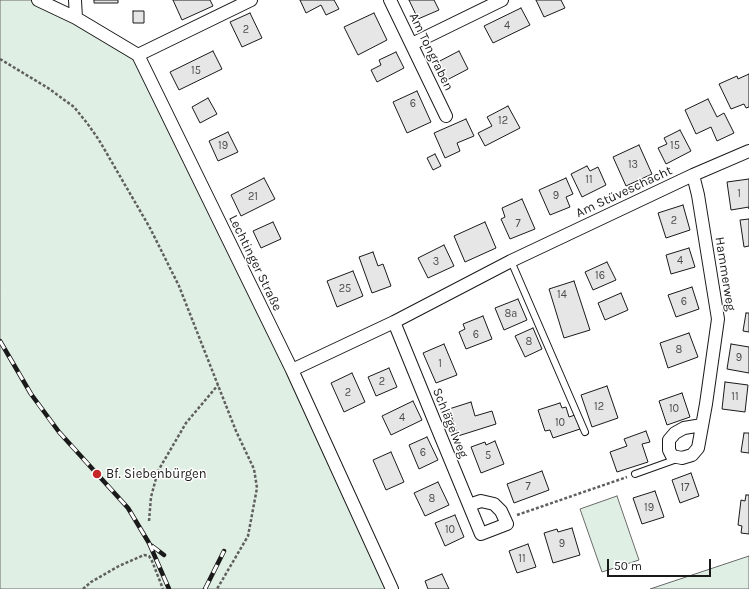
<!DOCTYPE html>
<meta charset="utf-8">
<style>
body{margin:0}
#map{position:relative;width:749px;height:589px;overflow:hidden;background:#fff;font-family:Karla,sans-serif}
canvas{display:block}
.scale{position:absolute;left:607px;top:559px;width:104px;height:18px;box-sizing:border-box;border:2px solid #1a1a1a;border-top:0;padding-left:5px;font-size:12px;line-height:14px;white-space:nowrap;color:#1a1a1a;-webkit-text-stroke:3px #fff;paint-order:stroke}
</style>
<div id="map">
<canvas width="749" height="589"></canvas>
<div class="scale">50 m</div>
</div>
<script>
const ctx = document.querySelector('canvas').getContext('2d');
ctx.lineJoin = 'round';
function paint(path, color) {
  ctx.fillStyle = color;
  ctx.fill(path, 'evenodd');
}
function toPath(rows) {
  const path = new Path2D();
  for (const r of rows) {
    path.moveTo(r[0], r[1]);
    for (let i = 2; i < r.length; i += 2) path.lineTo(r[i], r[i + 1]);
  }
  return path;
}
function trace(path, color, width, dash) {
  ctx.strokeStyle = color;
  ctx.lineWidth = width;
  ctx.lineCap = dash ? 'butt' : 'round';
  ctx.setLineDash(dash || []);
  ctx.stroke(path);
}
function drawText(font, color, halo, rows, align = 'center') {
  ctx.font = font + ' Karla,sans-serif';
  ctx.lineWidth = 3;
  ctx.setLineDash([]);
  ctx.textBaseline = 'middle';
  ctx.strokeStyle = halo;
  ctx.fillStyle = color;
  for (const [text, x, y, turn = 0] of rows) {
    ctx.save();
    ctx.translate(x, y);
    ctx.rotate((+turn || 0) * Math.PI / 180);
    ctx.textAlign = isNaN(turn) ? turn : align;
    if (halo) ctx.strokeText(text, 0, 0);
    ctx.fillText(text, 0, 0);
    ctx.restore();
  }
}
const green = toPath([
 [0,0,38,0,138,55,392,589,0,589,0,0],
 [617,496,639,560,602,572,580,509,617,496],
 [749,556,749,589,650,589,749,556]
]);
paint(green, '#e0efe3');
trace(green, '#6a6a6a', 1);
const building = toPath([
 [94,0,118,0,118,3,94,3,94,0],
 [173,0,210,0,213,6,182,20,173,0],
 [300,0,334,0,339,9,326,15,321,5,306,13,300,0],
 [409,0,434,0,439,10,418,19,409,0],
 [536,0,561,0,565,8,544,17,536,0],
 [521,8,530,25,493,43,484,26,521,8],
 [133,11,144,11,144,23,133,23,133,11],
 [250,13,262,38,242,47,230,22,250,13],
 [374,13,387,40,358,55,344,27,374,13],
 [213,51,222,69,179,90,170,72,213,51],
 [459,51,468,69,445,81,436,63,459,51],
 [396,52,404,68,377,82,371,70,381,65,379,60,396,52],
 [749,74,749,107,746,108,744,104,731,109,719,84,737,76,738,79,749,74],
 [417,91,431,122,407,133,393,102,417,91],
 [208,98,217,114,200,123,192,107,208,98],
 [708,99,717,117,724,113,734,133,717,141,711,127,696,134,685,110,708,99],
 [508,106,520,128,485,146,478,133,492,126,487,117,508,106],
 [466,119,474,136,457,143,460,151,445,158,434,133,466,119],
 [680,130,691,151,666,164,658,148,667,144,664,138,680,130],
 [228,132,238,152,218,161,209,141,228,132],
 [639,145,652,174,626,186,613,157,639,145],
 [435,154,441,166,433,170,427,158,435,154],
 [587,166,590,171,598,167,606,185,582,197,571,174,587,166],
 [264,178,275,199,241,216,231,195,264,178],
 [566,178,573,194,566,197,570,207,550,215,539,190,566,178],
 [749,179,749,209,749,207,731,210,727,182,749,179],
 [522,199,535,229,510,239,501,219,505,217,502,208,522,199],
 [683,205,690,230,666,238,658,213,683,205],
 [749,219,749,246,744,247,740,220,749,219],
 [273,222,281,239,261,248,253,231,273,222],
 [485,222,496,248,465,262,454,236,485,222],
 [444,245,454,266,428,278,418,258,444,245],
 [689,248,695,267,671,274,666,255,689,248],
 [373,252,378,266,383,264,391,286,372,293,359,257,373,252],
 [607,262,616,280,593,290,585,272,607,262],
 [353,271,363,296,337,307,327,281,353,271],
 [574,281,590,330,564,338,549,289,574,281],
 [692,287,699,309,676,317,668,295,692,287],
 [621,293,628,310,605,320,598,303,621,293],
 [518,299,527,320,504,330,495,308,518,299],
 [746,313,749,313,749,332,743,331,746,313],
 [483,316,492,339,466,349,459,332,465,329,463,324,483,316],
 [533,328,542,349,525,357,515,336,533,328],
 [689,333,698,357,668,368,660,343,689,333],
 [444,344,457,375,436,383,423,353,444,344],
 [731,344,749,347,749,373,727,369,731,344],
 [389,368,397,387,376,396,368,377,389,368],
 [352,373,365,402,344,412,331,383,352,373],
 [725,382,748,385,745,412,722,409,725,382],
 [607,386,618,418,592,427,581,395,607,386],
 [682,393,690,417,667,425,659,401,682,393],
 [413,401,422,420,391,435,382,416,413,401],
 [471,402,475,416,492,411,496,424,458,436,449,409,471,402],
 [560,403,562,408,566,407,569,417,575,415,580,429,553,438,550,430,545,431,538,410,560,403],
 [646,431,650,442,642,444,648,462,617,472,610,452,627,446,624,439,646,431],
 [744,433,749,433,749,453,741,452,744,433],
 [427,437,438,460,419,469,409,445,427,437],
 [495,441,504,464,481,473,471,447,485,442,486,445,495,441],
 [391,452,404,482,386,490,373,460,391,452],
 [542,471,549,490,514,503,507,484,542,471],
 [691,473,699,496,680,503,672,480,691,473],
 [438,482,449,505,425,516,414,493,438,482],
 [655,491,664,517,642,524,633,498,655,491],
 [746,495,749,495,749,534,741,533,742,526,738,525,741,500,745,501,746,495],
 [455,515,464,537,445,546,435,523,455,515],
 [572,528,580,555,553,563,544,533,557,529,558,532,572,528],
 [528,544,536,567,517,573,509,551,528,544],
 [442,574,449,589,428,589,425,581,442,574]
]);
paint(building, '#e6e6e6');
trace(building, '#1a1a1a', 1);
const lane = toPath([
 [511,261,585,432],
 [635,474,677,459]
]);
const street = toPath([
 [38,0,76,18,138,55,292,370,392,589],
 [75,0,76,18],
 [390,0,446,116],
 [412,44,502,0],
 [138,55,251,0],
 [693,175,698,195,718,319,706,404,698,448,692,455,682,458,672,456,669,450,669,440,675,433,684,428,702,425],
 [394,322,436,425,481,534,507,524,501,511,494,504,481,501,469,505],
 [292,370,394,322,511,261,693,175,749,151]
]);
trace(lane, '#1a1a1a', 8);
trace(street, '#1a1a1a', 14);
trace(toPath([
 [0,59,48,88,74,107,87,123,99,140,150,228,179,286,236,431,254,469,257,488,248,536,217,589],
 [517,515,627,477],
 [149,521,151,497,158,471,186,423,218,385],
 [83,589,91,582,119,566,144,555,149,556,152,561,163,589]
]), '#5f5f5f', 2.5, [3, 2]);
trace(lane, '#fff', 6);
trace(street, '#fff', 12);
const rail = toPath([
 [0,341,31,394,59,432,128,508,149,543,169,589],
 [152,546,164,555],
 [205,589,224,551]
]);
trace(rail, '#1a1a1a', 4.5);
trace(rail, '#fff', 3, [9]);
for (const [x, y, r, color] of [
 [97,474,5,"#c62828"]
]) {
  const dot = new Path2D();
  dot.arc(x, y, r, 0, 2 * Math.PI);
  ctx.fillStyle = color;
  ctx.fill(dot);
  trace(dot, '#fff', 1.5);
}
drawText('11px', '#4d4d4d', null, [
 ["4",507,26],
 ["2",246,30],
 ["15",196,71],
 ["6",413,104],
 ["12",503,121],
 ["19",223,146],
 ["15",675,146],
 ["13",633,165],
 ["11",589,180],
 ["1",739,194],
 ["9",556,196],
 ["21",253,197],
 ["2",674,221],
 ["7",518,224],
 ["4",680,261],
 ["3",436,262],
 ["16",600,276],
 ["25",345,289],
 ["14",562,295],
 ["6",684,302],
 ["8a",511,314],
 ["6",476,335],
 ["8",529,342],
 ["8",679,350],
 ["9",739,358],
 ["1",440,364],
 ["2",382,382],
 ["2",348,393],
 ["11",735,397],
 ["12",599,407],
 ["10",674,409],
 ["4",402,418],
 ["10",560,423],
 ["6",423,453],
 ["5",488,456],
 ["7",528,487],
 ["17",685,488],
 ["8",432,499],
 ["19",649,508],
 ["10",450,530],
 ["9",562,544],
 ["11",522,559]
]);
drawText('13px', '#1a1a1a', '#fff', [
 ["Am Tongraben",431,52,64],
 ["Am Stüveschacht",624,192,-25],
 ["Lechtinger Straße",255,263,64],
 ["Hammerweg",725,274,81],
 ["Schlägelweg",450,423,68]
]);
drawText('13px', '#1a1a1a', '#fff', [
 ["Bf. Siebenbürgen",106,474]
], 'left');
</script>
